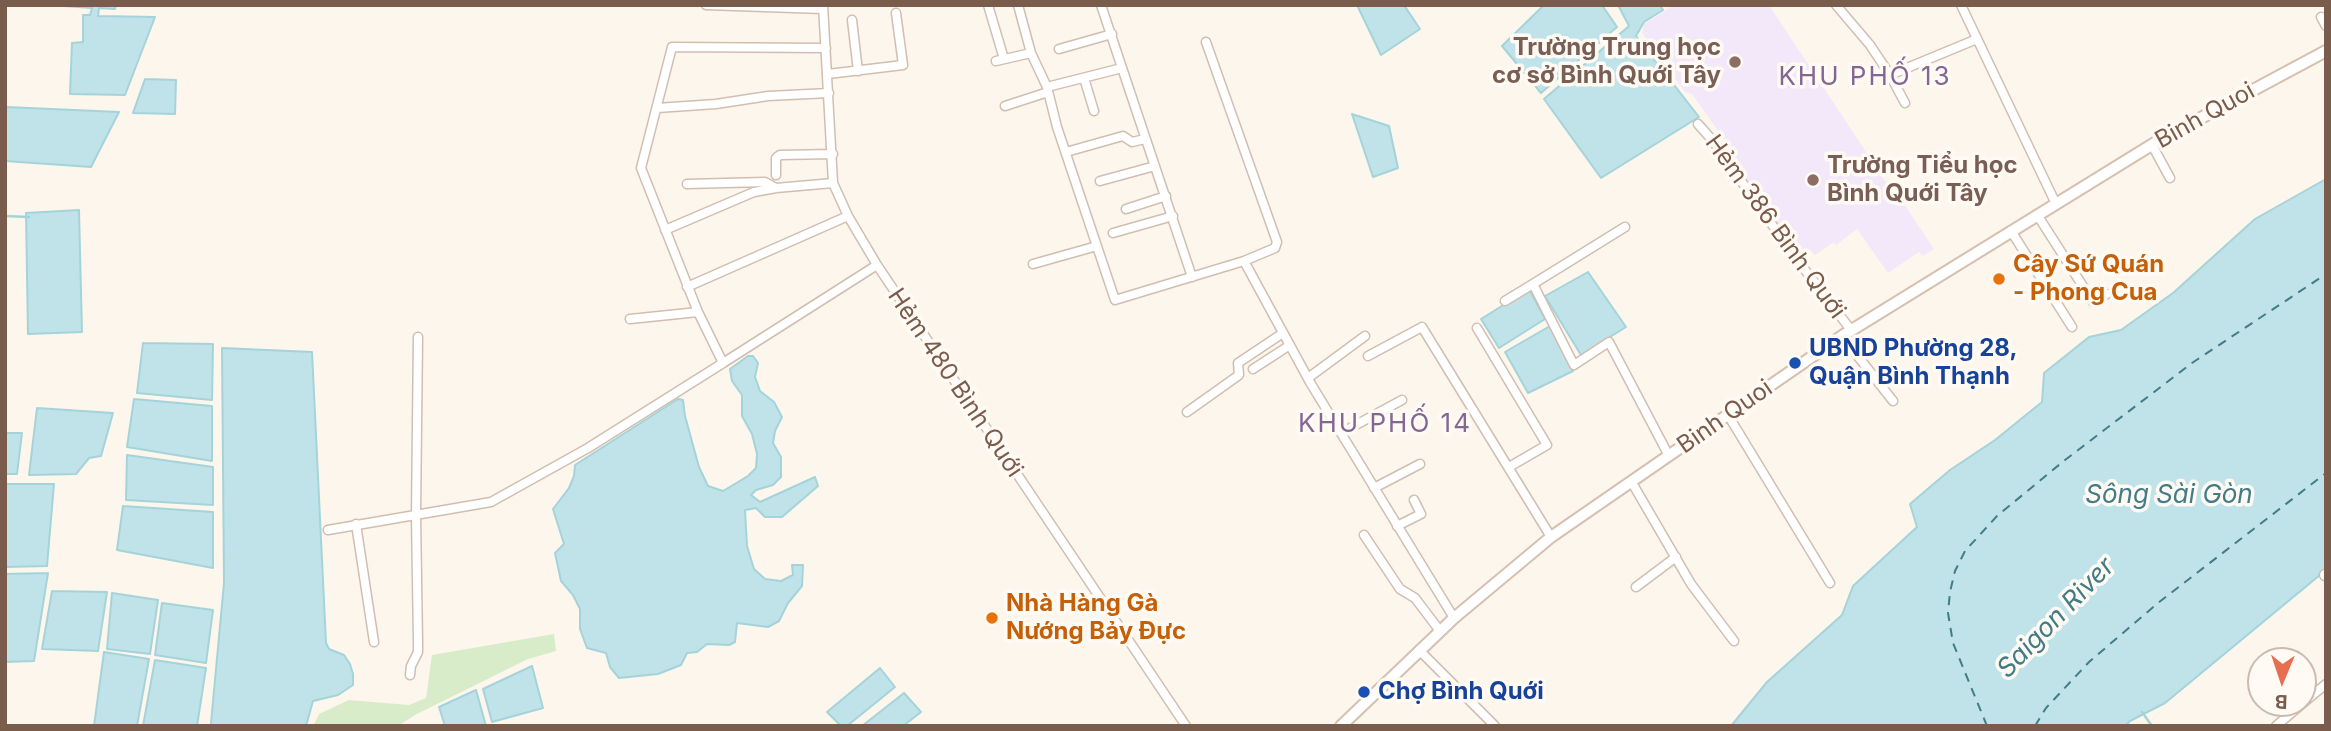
<!DOCTYPE html>
<meta charset="utf-8">
<style>
body{margin:0}
#map{position:relative;width:2331px;height:731px;overflow:hidden;background:#fdf6ec;font-family:Inter,sans-serif}
canvas{display:block}
.frame{position:absolute;inset:0;border:7px solid #7a5c4d;pointer-events:none}
.north{position:absolute;left:2247px;top:647px;width:70px;height:70px;box-sizing:border-box;background:#fffaf3;border:2px solid #cabbb1;border-radius:50%;rotate:182deg;font-size:19px;font-weight:700;line-height:28px;text-align:center;color:#7a5c4d}
.north::after{content:'';display:block;margin:auto;width:24px;height:32px;background:#e76f51;clip-path:polygon(50% 0,100% 100%,50% 72%,0 100%)}
</style>
<div id="map">
<canvas width="2331" height="731"></canvas>
<div class="frame"></div>
<div class="north">B</div>
</div>
<script>
const ctx = document.querySelector('canvas').getContext('2d');
ctx.lineJoin = 'round';
function paint(path, color) {
  ctx.fillStyle = color;
  ctx.fill(path, 'evenodd');
}
function toPath(rows) {
  const path = new Path2D();
  for (const r of rows) {
    path.moveTo(r[0], r[1]);
    for (let i = 2; i < r.length; i += 2) path.lineTo(r[i], r[i + 1]);
  }
  return path;
}
function trace(path, color, width, dash) {
  ctx.strokeStyle = color;
  ctx.lineWidth = width;
  ctx.lineCap = dash ? 'butt' : 'round';
  ctx.setLineDash(dash || []);
  ctx.stroke(path);
}
function drawText(font, color, halo, rows, align = 'center') {
  ctx.font = font + ' Inter,sans-serif';
  ctx.lineWidth = 7;
  ctx.setLineDash([]);
  ctx.textBaseline = 'middle';
  ctx.strokeStyle = halo;
  ctx.fillStyle = color;
  for (const [text, x, y, turn = 0] of rows) {
    ctx.save();
    ctx.translate(x, y);
    ctx.rotate((+turn || 0) * Math.PI / 180);
    ctx.textAlign = isNaN(turn) ? turn : align;
    if (halo) ctx.strokeText(text, 0, 0);
    ctx.fillText(text, 0, 0);
    ctx.restore();
  }
}
paint(toPath([
 [1674,5,1769,5,1901,205,1904,204,1934,249,1923,256,1919,252,1888,273,1857,229,1836,245,1834,242,1815,255,1809,249,1805,252,1794,238,1787,242,1722,152,1729,146,1692,94,1685,92,1642,33,1644,24]
]), '#f3e8fa');
paint(toPath([
 [554,634,556,651,528,659,415,715,398,726,313,726,319,714,349,700,409,705,426,698,432,655]
]), '#d8ecc9');
const water = toPath([
 [49,5,116,5,115,9,99,8,98,16,155,17,125,95,70,94,72,43,83,42,83,15,90,15,92,8,49,5],
 [1357,5,1404,5,1420,29,1381,55,1357,5],
 [1544,5,1602,5,1617,27,1541,93,1502,46,1544,5],
 [1618,5,1660,5,1663,10,1644,22,1636,36,1699,117,1601,178,1544,99,1629,26,1618,5],
 [145,79,176,80,175,114,133,113,145,79],
 [6,107,119,112,91,167,5,161,6,107],
 [1352,114,1389,126,1398,168,1373,177,1352,114],
 [2326,179,2326,570,2165,703,2130,721,2125,726,1731,726,1767,682,1842,615,1853,586,1917,527,1910,504,1950,470,1995,440,2042,402,2044,373,2089,337,2121,330,2173,293,2255,219,2326,179],
 [79,210,82,332,28,334,26,213,79,210],
 [1588,272,1626,327,1581,355,1545,296,1588,272],
 [1529,289,1545,319,1499,348,1481,319,1529,289],
 [1550,326,1573,371,1528,393,1505,352,1550,326],
 [143,343,213,344,212,400,137,393,143,343],
 [222,348,312,352,326,643,329,649,344,655,350,664,353,674,353,685,338,695,313,701,306,726,212,726,211,723,224,583,222,348],
 [748,356,753,356,758,363,755,377,760,391,774,402,782,417,775,431,773,443,781,457,781,477,773,485,756,490,751,495,760,502,815,477,818,486,782,517,765,517,756,508,745,510,747,546,754,569,765,579,781,581,793,575,792,565,803,565,802,586,788,603,779,621,768,627,737,623,735,642,729,645,707,644,697,652,687,653,681,665,658,674,619,678,610,667,606,653,587,648,580,629,580,609,573,595,561,581,555,553,564,544,553,509,569,488,574,476,575,465,678,399,683,400,685,416,699,467,708,486,723,491,748,476,756,468,757,454,752,434,742,416,742,395,732,381,730,369,748,356],
 [134,399,212,406,212,461,127,447,134,399],
 [37,408,113,413,101,456,89,458,76,474,29,475,37,408],
 [5,433,22,433,17,474,5,474,5,433],
 [127,455,213,467,213,505,126,500,127,455],
 [5,484,54,484,47,566,5,567,5,484],
 [123,506,213,512,213,568,117,550,123,506],
 [48,573,34,661,5,662,5,574,48,573],
 [52,591,107,592,98,651,42,649,52,591],
 [112,593,158,600,150,654,107,649,112,593],
 [162,603,213,610,206,663,155,655,162,603],
 [104,652,149,659,137,726,94,726,104,652],
 [155,660,206,668,197,726,143,726,155,660],
 [532,666,543,708,492,722,483,689,532,666],
 [880,668,895,687,847,726,841,726,827,712,880,668],
 [476,690,486,726,445,726,439,707,476,690],
 [904,693,921,712,903,726,862,726,904,693]
]);
paint(water, '#bfe3e8');
trace(water, '#a5d3da', 2);
trace(toPath([
 [5,216,29,217],
 [2142,712,2152,726]
]), '#a5d3da', 2.5);
trace(toPath([
 [1987,726,1953,643,1948,613,1950,592,1955,571,1965,551,1997,516,2065,460,2192,363,2326,274],
 [2035,726,2046,708,2089,662,2158,603,2326,473]
]), '#437c86', 2, [9, 7]);
const minor = toPath([
 [706,5,823,9],
 [823,5,833,183,848,216,877,265,1186,726],
 [988,5,1004,59],
 [1018,5,1031,53,1047,87,1057,127,1115,300,1244,261,1311,384,1454,618],
 [1101,5,1192,277],
 [1836,5,1870,45,1890,75],
 [1961,5,2056,204],
 [2321,17,2326,26],
 [852,20,858,71],
 [1206,42,1277,242,1275,248,1244,261],
 [1059,49,1112,34],
 [996,61,1031,53],
 [828,74,903,65,896,13],
 [1084,78,1094,111],
 [1047,87,1122,68],
 [1905,103,1890,75,1977,39],
 [1005,106,1048,92],
 [657,108,716,104,768,96,829,93],
 [1698,124,1713,141,1795,257,1851,330],
 [2152,145,2170,178],
 [1066,152,1123,136,1132,142,1145,139],
 [776,175,776,158,780,155,833,154],
 [1100,181,1155,166],
 [687,184,765,182,776,188],
 [1126,209,1166,196],
 [2038,216,2093,302,2107,294],
 [1625,227,1533,284,1574,365,1609,342,1669,456],
 [665,230,754,192,776,188,833,183],
 [2011,231,2072,327],
 [1113,233,1173,216],
 [1033,264,1097,246],
 [687,287,848,216],
 [1505,301,1533,284],
 [698,312,641,168,672,47,826,48],
 [630,319,698,312,723,363,877,265],
 [1477,328,1547,445,1509,467],
 [1842,336,1893,401],
 [1368,356,1422,327,1551,537],
 [1253,369,1290,345],
 [1308,378,1365,336],
 [1187,412,1239,375,1238,363,1283,333],
 [1728,415,1830,583],
 [1341,433,1402,400],
 [1631,481,1691,584,1734,641],
 [1374,488,1420,464],
 [356,524,374,642],
 [1397,526,1421,514,1414,500],
 [328,530,491,502,588,448,723,363],
 [1364,535,1400,589,1415,598,1440,631],
 [1636,587,1676,557],
 [1419,650,1495,726],
 [410,675,411,666,418,652,418,642,416,515,418,337],
 [2303,703,2326,684],
 [2276,726,2303,703]
]);
const tertiary = toPath([
 [2325,575,2326,575]
]);
const secondary = toPath([
 [1341,726,1454,618,1551,537,1842,336,2158,141,2326,51]
]);
trace(minor, '#d1beb0', 11);
trace(tertiary, '#d1beb0', 13);
trace(secondary, '#d6c0b0', 14);
trace(minor, '#fff', 8);
trace(tertiary, '#fff', 10);
trace(secondary, '#fff', 10);
for (const [x, y, r, color] of [
 [1735,62,7,"#8d6e63"],
 [1813,180,7,"#8d6e63"],
 [1999,279,7,"#e8710a"],
 [1795,363,7,"#1a4fb4"],
 [992,618,7,"#e8710a"],
 [1364,692,7,"#1a4fb4"]
]) {
  const dot = new Path2D();
  dot.arc(x, y, r, 0, 2 * Math.PI);
  ctx.fillStyle = color;
  ctx.fill(dot);
  trace(dot, '#fffaf3', 2.5);
}
drawText('bold 24px', '#785e54', '#fffaf3', [
 ["Trường Trung học",1721,48],
 ["cơ sở Bình Quới Tây",1721,76],
 ["Trường Tiểu học",1827,166,"left"],
 ["Bình Quới Tây",1827,194,"left"]
], 'right');
drawText('24px', '#7a5c4d', '#fffaf3', [
 ["Binh Quoi",2205,116,-29],
 ["Hẻm 386 Bình Quới",1775,227,54],
 ["Hẻm 480 Bình Quới",955,383,56],
 ["Binh Quoi",1725,417,-35]
]);
drawText('bold 24px', '#c56008', '#fffaf3', [
 ["Cây Sứ Quán",2013,265],
 ["- Phong Cua",2013,293],
 ["Nhà Hàng Gà",1006,604],
 ["Nướng Bảy Đực",1006,632]
], 'left');
drawText('bold 24px', '#164399', '#fffaf3', [
 ["UBND Phường 28,",1809,349],
 ["Quận Bình Thạnh",1809,377],
 ["Chợ Bình Quới",1378,692]
], 'left');
ctx.letterSpacing = '2px';
drawText('26px', '#846695', '#fffaf3', [
 ["KHU PHỐ 13",1865,77],
 ["KHU PHỐ 14",1385,424]
]);
ctx.letterSpacing = '0px';
drawText('italic 26px', '#437c86', '#fffaf3', [
 ["Sông Sài Gòn",2169,495],
 ["Saigon River",2056,618,-46]
]);
</script>
